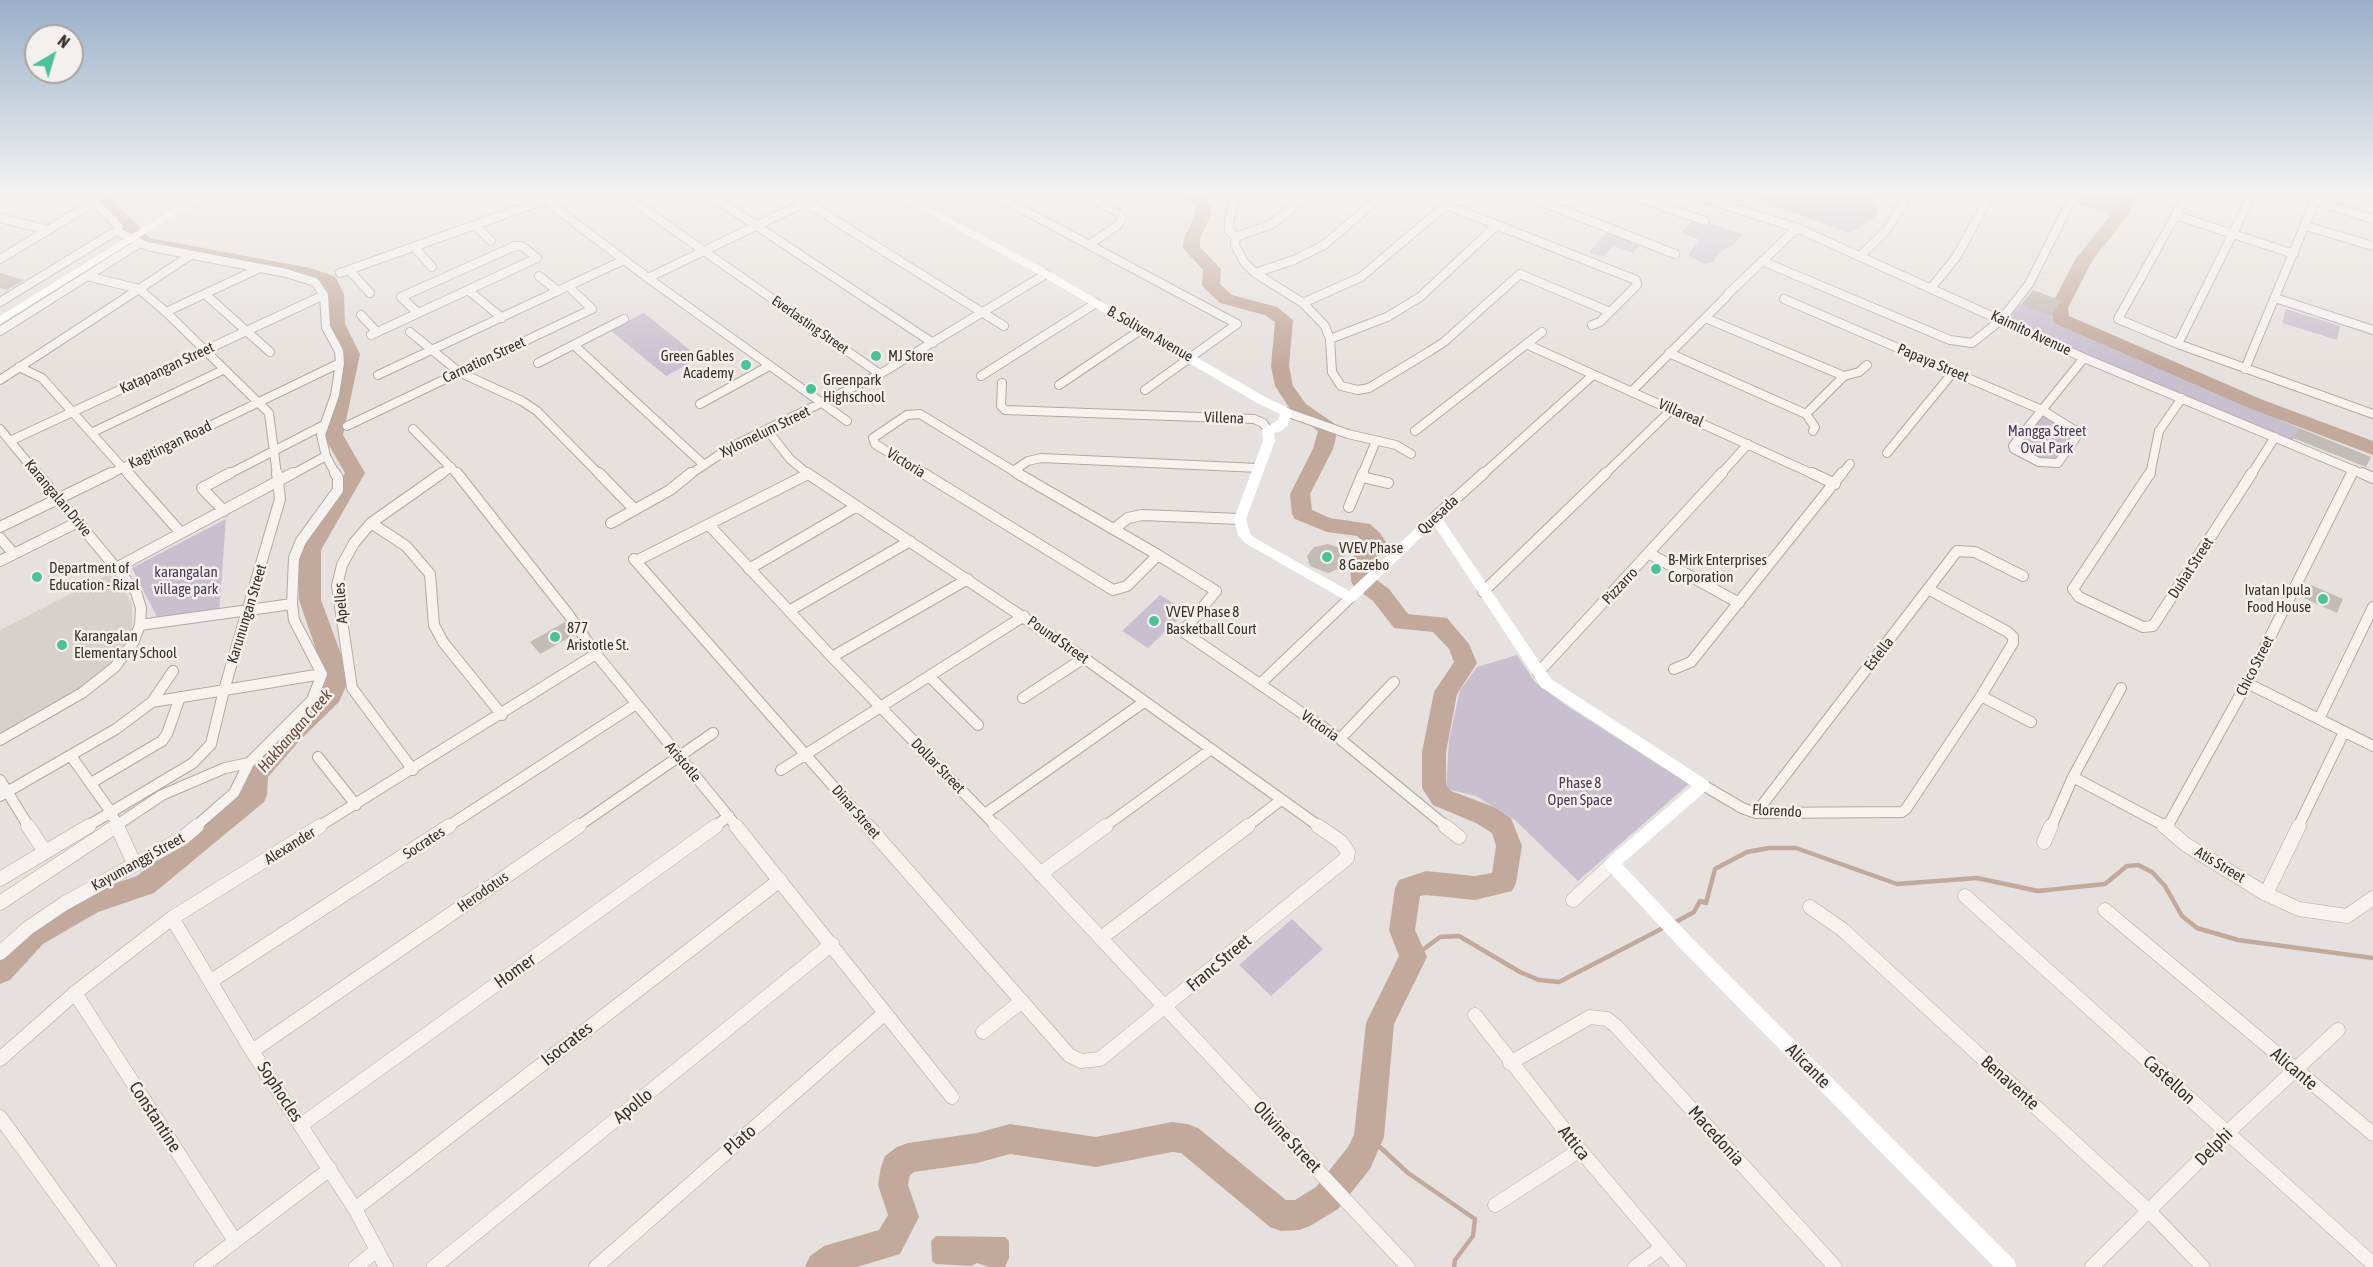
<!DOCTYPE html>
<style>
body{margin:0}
#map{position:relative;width:2373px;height:1267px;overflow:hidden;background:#e6e1de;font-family:"Asap Condensed",sans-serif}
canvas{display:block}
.north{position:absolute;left:24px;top:24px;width:60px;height:60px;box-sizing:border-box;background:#f4f0ed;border:2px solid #aaa49f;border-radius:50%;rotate:38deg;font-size:16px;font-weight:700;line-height:24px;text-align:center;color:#3b3129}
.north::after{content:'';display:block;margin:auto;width:21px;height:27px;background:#4ec09a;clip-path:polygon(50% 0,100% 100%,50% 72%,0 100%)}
</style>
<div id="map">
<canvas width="2373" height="1267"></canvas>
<div class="north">N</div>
</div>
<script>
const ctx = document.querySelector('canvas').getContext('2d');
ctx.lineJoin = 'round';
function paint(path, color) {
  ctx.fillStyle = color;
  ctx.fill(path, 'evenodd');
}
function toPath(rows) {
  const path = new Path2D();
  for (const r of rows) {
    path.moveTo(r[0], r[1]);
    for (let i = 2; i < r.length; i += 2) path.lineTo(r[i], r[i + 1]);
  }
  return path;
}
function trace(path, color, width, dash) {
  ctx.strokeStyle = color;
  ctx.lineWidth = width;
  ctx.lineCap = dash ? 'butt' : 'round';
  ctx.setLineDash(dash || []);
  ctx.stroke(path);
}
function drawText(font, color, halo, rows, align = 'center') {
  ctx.font = font + ' "Asap Condensed",sans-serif';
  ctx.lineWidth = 5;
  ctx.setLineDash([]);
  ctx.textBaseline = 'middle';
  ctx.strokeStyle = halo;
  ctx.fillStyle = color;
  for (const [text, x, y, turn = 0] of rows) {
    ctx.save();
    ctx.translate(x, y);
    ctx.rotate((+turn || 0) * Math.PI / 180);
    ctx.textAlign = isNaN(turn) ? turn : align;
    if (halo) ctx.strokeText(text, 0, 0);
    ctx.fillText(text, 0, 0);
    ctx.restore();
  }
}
paint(toPath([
 [111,573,126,591,132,605,132,629,116,658,82,688,0,734,0,630]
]), '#d7d1cc');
paint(toPath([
 [1737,193,1879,193,1875,201,1878,208,1877,215,1862,226,1849,233],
 [2071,193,2134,193,2121,219,2067,200],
 [1694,218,1742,234,1733,245,1720,252,1713,262,1704,264,1688,255,1700,240,1681,233],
 [1609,230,1643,242,1633,253,1613,246,1603,257,1589,252],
 [2021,304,2051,316,2055,322,2299,428,2292,441,2006,320],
 [2286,309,2340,326,2337,340,2282,323],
 [644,313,700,358,666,376,610,330],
 [2043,412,2075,433,2055,461,2038,460,2016,445],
 [226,519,219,614,157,617,132,568],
 [1160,595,1187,611,1148,648,1122,631],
 [1517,655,1535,682,1567,706,1689,784,1578,881,1515,820,1476,796,1446,789,1449,740,1460,690,1477,667],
 [1292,919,1323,949,1271,996,1239,965]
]), '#c9c0cf');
paint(toPath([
 [936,1236,1005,1237,1009,1241,1009,1258,1005,1267,989,1267,977,1263,971,1266,936,1264,932,1261,931,1241]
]), '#c3a99c');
trace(toPath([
 [1674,923,1694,912,1700,901,1706,903,1715,869,1747,852,1769,848,1796,848,1897,884,1977,878,2038,891,2105,884,2127,866,2138,865,2152,872,2165,886,2182,916,2197,928,2238,940,2373,958],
 [1413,957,1440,937,1459,936,1520,972,1539,980,1559,982,1665,927],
 [1369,1137,1408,1173,1475,1219,1473,1236,1455,1260,1454,1267]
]), '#c3a99c', 4.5);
paint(toPath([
 [89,193,105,193,150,238,310,268,334,276,337,280,344,294,345,324,360,354,343,435,365,473,321,550,321,600,348,673,348,682,339,702,301,739,268,777,267,795,264,802,154,893,98,912,43,944,10,980,0,984,0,952,25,926,81,895,137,876,243,790,244,774,247,767,285,725,321,690,324,682,324,673,299,600,299,550,345,473,323,435,342,354,327,324,326,294,321,283,306,277,139,246,119,228,89,193],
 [1167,193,1201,194,1212,206,1211,215,1200,238,1200,247,1221,269,1220,284,1232,295,1277,307,1293,320,1289,366,1293,386,1306,404,1335,424,1338,429,1333,449,1310,494,1312,510,1330,518,1370,524,1380,533,1387,544,1372,563,1373,577,1389,589,1408,614,1447,618,1469,644,1477,663,1457,694,1446,752,1446,785,1451,791,1494,807,1511,818,1522,846,1516,883,1512,891,1475,900,1426,895,1420,896,1415,930,1427,957,1394,1024,1384,1137,1370,1169,1338,1209,1310,1226,1299,1230,1281,1231,1270,1227,1181,1153,1172,1152,1096,1167,1010,1154,977,1163,914,1172,910,1175,908,1185,919,1217,900,1254,857,1267,805,1267,810,1256,824,1246,879,1230,888,1215,878,1185,881,1167,885,1156,897,1147,908,1143,977,1133,1010,1124,1096,1137,1172,1122,1187,1124,1198,1128,1286,1200,1295,1200,1316,1187,1348,1147,1354,1135,1366,1023,1399,956,1389,930,1395,888,1399,880,1426,871,1475,876,1492,873,1496,846,1492,833,1476,823,1433,805,1422,788,1422,752,1434,692,1454,662,1449,649,1433,632,1394,628,1373,601,1354,587,1351,581,1350,561,1365,543,1357,536,1327,532,1295,519,1292,514,1290,494,1313,449,1318,431,1292,412,1275,386,1271,366,1275,322,1265,315,1220,303,1205,289,1202,285,1203,270,1183,248,1184,238,1195,215,1196,207,1190,201,1169,196,1167,193],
 [2123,193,2139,193,2128,215,2092,261,2068,308,2069,316,2263,400,2373,441,2373,455,2249,408,2054,323,2050,308,2075,260,2114,211,2123,193]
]), '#c3a99c');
paint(toPath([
 [0,273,24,280,7,290,0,288],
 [2033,290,2062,301,2051,316,2021,305],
 [2299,428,2371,457,2366,467,2293,438],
 [1328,544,1340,548,1346,558,1341,568,1328,573,1310,566,1307,556,1314,547],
 [2311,585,2343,599,2337,613,2304,598],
 [565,622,574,635,540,654,530,642]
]), '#c2bbb6');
const streetFar2 = toPath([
 [87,193,119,227,116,231],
 [621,193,880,374],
 [707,193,933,343],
 [791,193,1004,326],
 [992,193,1237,324,1145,390],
 [1081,193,1115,211,1122,218,1118,225,1090,244],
 [1241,193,1234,201,1229,222,1229,230,1236,237,1235,245,1244,262,1255,273,1303,303,1325,326,1330,339,1332,372,1341,386,1358,390,1369,388,1430,351,1444,342,1520,274,1610,312],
 [1416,193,1636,280,1637,285,1600,322,1592,325],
 [1519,193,1675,254],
 [1625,193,1705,221],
 [1688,193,1797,228,2084,358,2365,475],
 [2188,193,2118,319,2178,344,2373,414],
 [545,200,648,278,847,421],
 [2316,201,2373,219],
 [2175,215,2294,254],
 [0,218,48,230],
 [475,225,491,241],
 [2306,226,2373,246],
 [116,231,147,246,286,273,315,282,324,295,326,327,339,351,340,363,335,395,321,435,326,456,336,475],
 [1236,237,1272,224,1311,193],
 [414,247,432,267],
 [1861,255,1887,230,1909,193],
 [0,259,96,201],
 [1762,261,1950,340,1972,343,2001,320,2029,284,2075,193],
 [349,270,370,293],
 [340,273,545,200,558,193],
 [1255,273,1294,260,1324,245,1385,193],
 [87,276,139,289,166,312,269,413,277,475],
 [539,276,558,291],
 [648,278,824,193],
 [1932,287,1957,256,1991,193],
 [468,290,502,318],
 [205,294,270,352],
 [1728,294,1797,228],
 [2275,298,2373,330],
 [1784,299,2042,410],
 [0,302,116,231],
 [1303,303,1361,277,1446,205],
 [166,312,260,268],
 [361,315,377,332],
 [1705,318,1844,376],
 [0,331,138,244],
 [410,332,459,372,522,401,537,411,600,475],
 [371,335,537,258,522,246,515,246,401,297,418,313],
 [1330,339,1387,317,1420,297,1497,225],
 [1526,344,1815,475],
 [2178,344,2253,193],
 [575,346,703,464],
 [1669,353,1806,414],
 [538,363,624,319],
 [19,367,42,378,129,475],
 [2245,369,2318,193],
 [378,375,624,260],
 [981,376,1096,303],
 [0,380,191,255],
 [1002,383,1001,406,1005,410,1254,419,1263,423,1268,430],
 [1059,385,1142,329],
 [1632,391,1727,296],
 [700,404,769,366],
 [2042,410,2079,433,2058,463,2039,462,2014,449,2013,446,2042,410],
 [2042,410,2084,358],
 [1286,412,1348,434,1396,445,1411,454],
 [1806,414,1844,376,1859,372,1867,365],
 [1806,414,1815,427,1813,431],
 [347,426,592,309,568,286],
 [0,429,38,475],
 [413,429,458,475],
 [768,431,790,459,809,475],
 [1415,431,1542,332],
 [91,433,223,370],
 [10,441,324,295],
 [1887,453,1954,371],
 [1013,471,1028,461,1041,458,1259,468],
 [108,475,340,363],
 [227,475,324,425],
 [291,475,326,456],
 [440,475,451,467],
 [689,475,731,447,880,374,1046,274],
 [925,475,875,444,873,438,907,415,920,414,1020,475],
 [1362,475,1376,441],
 [1482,475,1593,375],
 [1604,475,1672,409],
 [1720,475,1748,444],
 [1841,475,1850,464],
 [2150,475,2159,431,2182,398],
 [2251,475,2275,437],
 [2352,475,2354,470]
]);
const streetFar1 = toPath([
 [128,473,181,533],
 [457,473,568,614,596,654,737,827],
 [599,473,635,510],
 [807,473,1084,658,1320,827],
 [923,473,1113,590,1127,586,1158,555],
 [1017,473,1158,555],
 [1812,473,1835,484],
 [2150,473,2073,589,2079,597,2143,627,2153,626,2252,473],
 [2362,473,2373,478],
 [1362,477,1388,483],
 [1349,507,1363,473],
 [224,511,202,488,230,473],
 [1435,517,1484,473],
 [371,523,406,546,430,574,434,625,443,642,502,715],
 [611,523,670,490,691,473],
 [709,525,832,657,997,827],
 [0,527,111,473],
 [1114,529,1128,518,1142,515,1240,519],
 [0,538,14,554],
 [1650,554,1739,603],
 [1158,555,1216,591,1185,629,1185,633,1340,739,1447,827],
 [634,559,869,827],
 [0,561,78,522],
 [636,561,808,474],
 [116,568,293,473],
 [749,569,857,506],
 [1483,592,1606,473],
 [789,611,910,541],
 [140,625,292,604],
 [832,657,968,579],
 [1674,669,1691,662,1842,473],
 [1538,673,1722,473],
 [929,676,978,725],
 [2247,683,2373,746],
 [1260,684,1350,598],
 [1981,696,2031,722],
 [1023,698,1084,658],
 [152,702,322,674],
 [2319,719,2373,607],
 [1340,739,1394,682],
 [0,740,82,693,115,667,133,643,140,625,141,608,136,592,37,473],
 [71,756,111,812,118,827],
 [318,757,356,805],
 [413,770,352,688,337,586,342,565,354,543,371,523,442,473],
 [781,770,1024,616],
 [2073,777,2167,827],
 [0,780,29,827],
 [91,783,162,741,167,734,180,697],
 [1703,785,1742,808,1756,813,1902,812,1906,809,1981,696,2013,643,2013,637,2008,632,1928,589],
 [0,796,116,729,152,702,173,671],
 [1756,813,1957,551,1975,552,2023,576],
 [985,814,1144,702],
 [86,827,193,763,211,744,224,690,280,499,277,473],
 [114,827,162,795,225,768,249,763],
 [195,827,234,793,249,763,312,700,322,674,294,620,292,604,294,558,301,541,338,490,338,478,335,473],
 [318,827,596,654],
 [447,827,636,704],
 [577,827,713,733],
 [714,827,729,816],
 [1104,827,1210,750],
 [1246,827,1281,800],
 [2051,827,2073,777,2121,688],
 [2167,827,2247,683,2352,473],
 [2298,827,2344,732]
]);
const street = toPath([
 [28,826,45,852],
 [117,826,134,863],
 [736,826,952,1097],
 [868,826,1069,1055,1081,1061,1100,1059,1347,858,1348,852,1341,842,1318,826],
 [996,826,1408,1267],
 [1445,826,1459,837],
 [2164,826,2185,844,2266,894,2299,909,2347,916,2373,898],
 [2044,842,2051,826],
 [1040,874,1106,826],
 [0,879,89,826],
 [2266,894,2299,826],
 [1965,896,2373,1264],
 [1573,900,1612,864],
 [0,903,116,826],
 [1810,907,1843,930,2149,1211,2203,1267],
 [2105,910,2373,1134],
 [172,918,252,1051,355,1209,386,1267],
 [1101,938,1248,826],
 [0,953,28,928,65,903,183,838,197,826],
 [211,981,449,826],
 [75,993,235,1241],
 [1475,1015,1580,1150,1679,1267],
 [983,1032,1022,1001],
 [252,1051,579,826],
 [0,1059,75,993,172,918,320,826],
 [1510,1063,1590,1017,1607,1019,1616,1026,1835,1267],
 [0,1117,109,1267],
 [301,1125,716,826],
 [1495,1205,1580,1150],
 [355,1209,780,880],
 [201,1267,330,1169],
 [356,1267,377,1250],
 [434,1267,832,944],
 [596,1267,885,1013],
 [1635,1267,1662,1247],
 [2092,1267,2228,1132,2338,1030]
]);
trace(streetFar2, '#afa9a4', 10);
trace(streetFar1, '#afa9a4', 12);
trace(street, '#afa9a4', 15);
trace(streetFar2, '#f5f2f0', 8);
trace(streetFar1, '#f5f2f0', 10);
trace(street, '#f5f2f0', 14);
paint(toPath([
 [199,193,210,193,0,324,0,316,199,193],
 [892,193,903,193,1050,272,1265,397,1290,409,1292,412,1288,425,1281,431,1274,433,1275,441,1246,519,1250,533,1253,537,1349,591,1431,514,1439,514,1551,679,1708,781,1710,785,1708,789,1622,864,1691,937,2014,1260,2016,1267,1994,1267,1679,947,1607,869,1604,864,1607,859,1692,786,1541,687,1434,525,1355,601,1350,603,1245,543,1238,535,1234,519,1263,441,1262,430,1278,420,1280,414,1257,403,1042,276,892,193]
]), '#fff');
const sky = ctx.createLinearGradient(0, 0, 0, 370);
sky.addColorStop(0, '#99b0ca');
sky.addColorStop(0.52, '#f4f2f0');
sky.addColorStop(1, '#f4f2f000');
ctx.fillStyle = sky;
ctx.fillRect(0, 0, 2373, 370);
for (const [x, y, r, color] of [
 [876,356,6,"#4ec09a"],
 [746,365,6,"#4ec09a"],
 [811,389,6,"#4ec09a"],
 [1327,557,6,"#4ec09a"],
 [1656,569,6,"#4ec09a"],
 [37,577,6,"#4ec09a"],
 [2323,599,6,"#4ec09a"],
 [1154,621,6,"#4ec09a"],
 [555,637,6,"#4ec09a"],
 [62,645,6,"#4ec09a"]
]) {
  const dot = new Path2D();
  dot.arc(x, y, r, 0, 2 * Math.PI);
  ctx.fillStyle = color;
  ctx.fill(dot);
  trace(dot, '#f4f0ed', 2);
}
drawText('14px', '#3b3129', '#f4f0ed', [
 ["Everlasting Street",810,325,35]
]);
drawText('15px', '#3b3129', '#f4f0ed', [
 ["Kaimito Avenue",2031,333,25],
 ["B. Soliven Avenue",1150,334,30],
 ["Carnation Street",484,360,-25],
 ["Papaya Street",1933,363,23],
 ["Katapangan Street",167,368,-25],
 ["Villareal",1681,413,24],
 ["Villena",1224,418,2],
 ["Xylomelum Street",765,432,-26],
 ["Kagitingan Road",170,445,-26],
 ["Victoria",906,463,32],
 ["Karangalan Drive",58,498,50],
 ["Quesada",1438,515,-43],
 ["Duhat Street",2191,568,-57],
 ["Pizzarro",1620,586,-47],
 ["Apelles",341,603,-94],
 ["Karunungan Street",247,614,-73],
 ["Pound Street",1058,640,35],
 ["Estella",1879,654,-52],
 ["Chico Street",2255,666,-63],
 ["Victoria",1320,726,35],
 ["Aristotle",683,762,50],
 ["Dollar Street",938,766,46],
 ["Florendo",1777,811,3],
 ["Dinar Street",856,812,49],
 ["Socrates",424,843,-33],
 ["Alexander",290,846,-32],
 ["Kayumanggi Street",138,862,-29],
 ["Atis Street",2220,865,31],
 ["Herodotus",483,892,-35]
]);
drawText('15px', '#3b3129', '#f4f0ed', [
 ["Green Gables",734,356,"right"],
 ["Academy",734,373,"right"],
 ["MJ Store",888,356],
 ["Greenpark",823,380],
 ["Highschool",823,397],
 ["VVEV Phase",1339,548],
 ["8 Gazebo",1339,565],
 ["B-Mirk Enterprises",1668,560],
 ["Corporation",1668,577],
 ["Department of",49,568],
 ["Education - Rizal",49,585],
 ["Ivatan Ipula",2311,590,"right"],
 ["Food House",2311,607,"right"],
 ["VVEV Phase 8",1166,612],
 ["Basketball Court",1166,629],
 ["877",567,628],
 ["Aristotle St.",567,645],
 ["Karangalan",74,636],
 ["Elementary School",74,653]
], 'left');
drawText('15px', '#4a3856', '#f4f0ed', [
 ["Mangga Street",2047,431],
 ["Oval Park",2047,448],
 ["karangalan",186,572],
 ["village park",186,589],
 ["Phase 8",1580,783],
 ["Open Space",1580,800]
]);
drawText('italic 16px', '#6b4a37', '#f4f0ed', [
 ["Hakbangan Creek",295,731,-49]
]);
drawText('18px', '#3b3129', '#f4f0ed', [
 ["Franc Street",1219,963,-40],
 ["Homer",515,971,-36],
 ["Isocrates",567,1044,-38],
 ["Alicante",1808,1066,45],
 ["Alicante",2294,1069,40],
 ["Castellon",2169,1080,42],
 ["Benavente",2010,1083,42],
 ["Sophocles",280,1092,57],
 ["Apollo",633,1106,-39],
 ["Constantine",155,1117,57],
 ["Macedonia",1716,1136,48],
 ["Olivine Street",1287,1137,47],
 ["Plato",740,1140,-41],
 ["Attica",1574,1143,51],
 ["Delphi",2214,1147,-45]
]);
</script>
